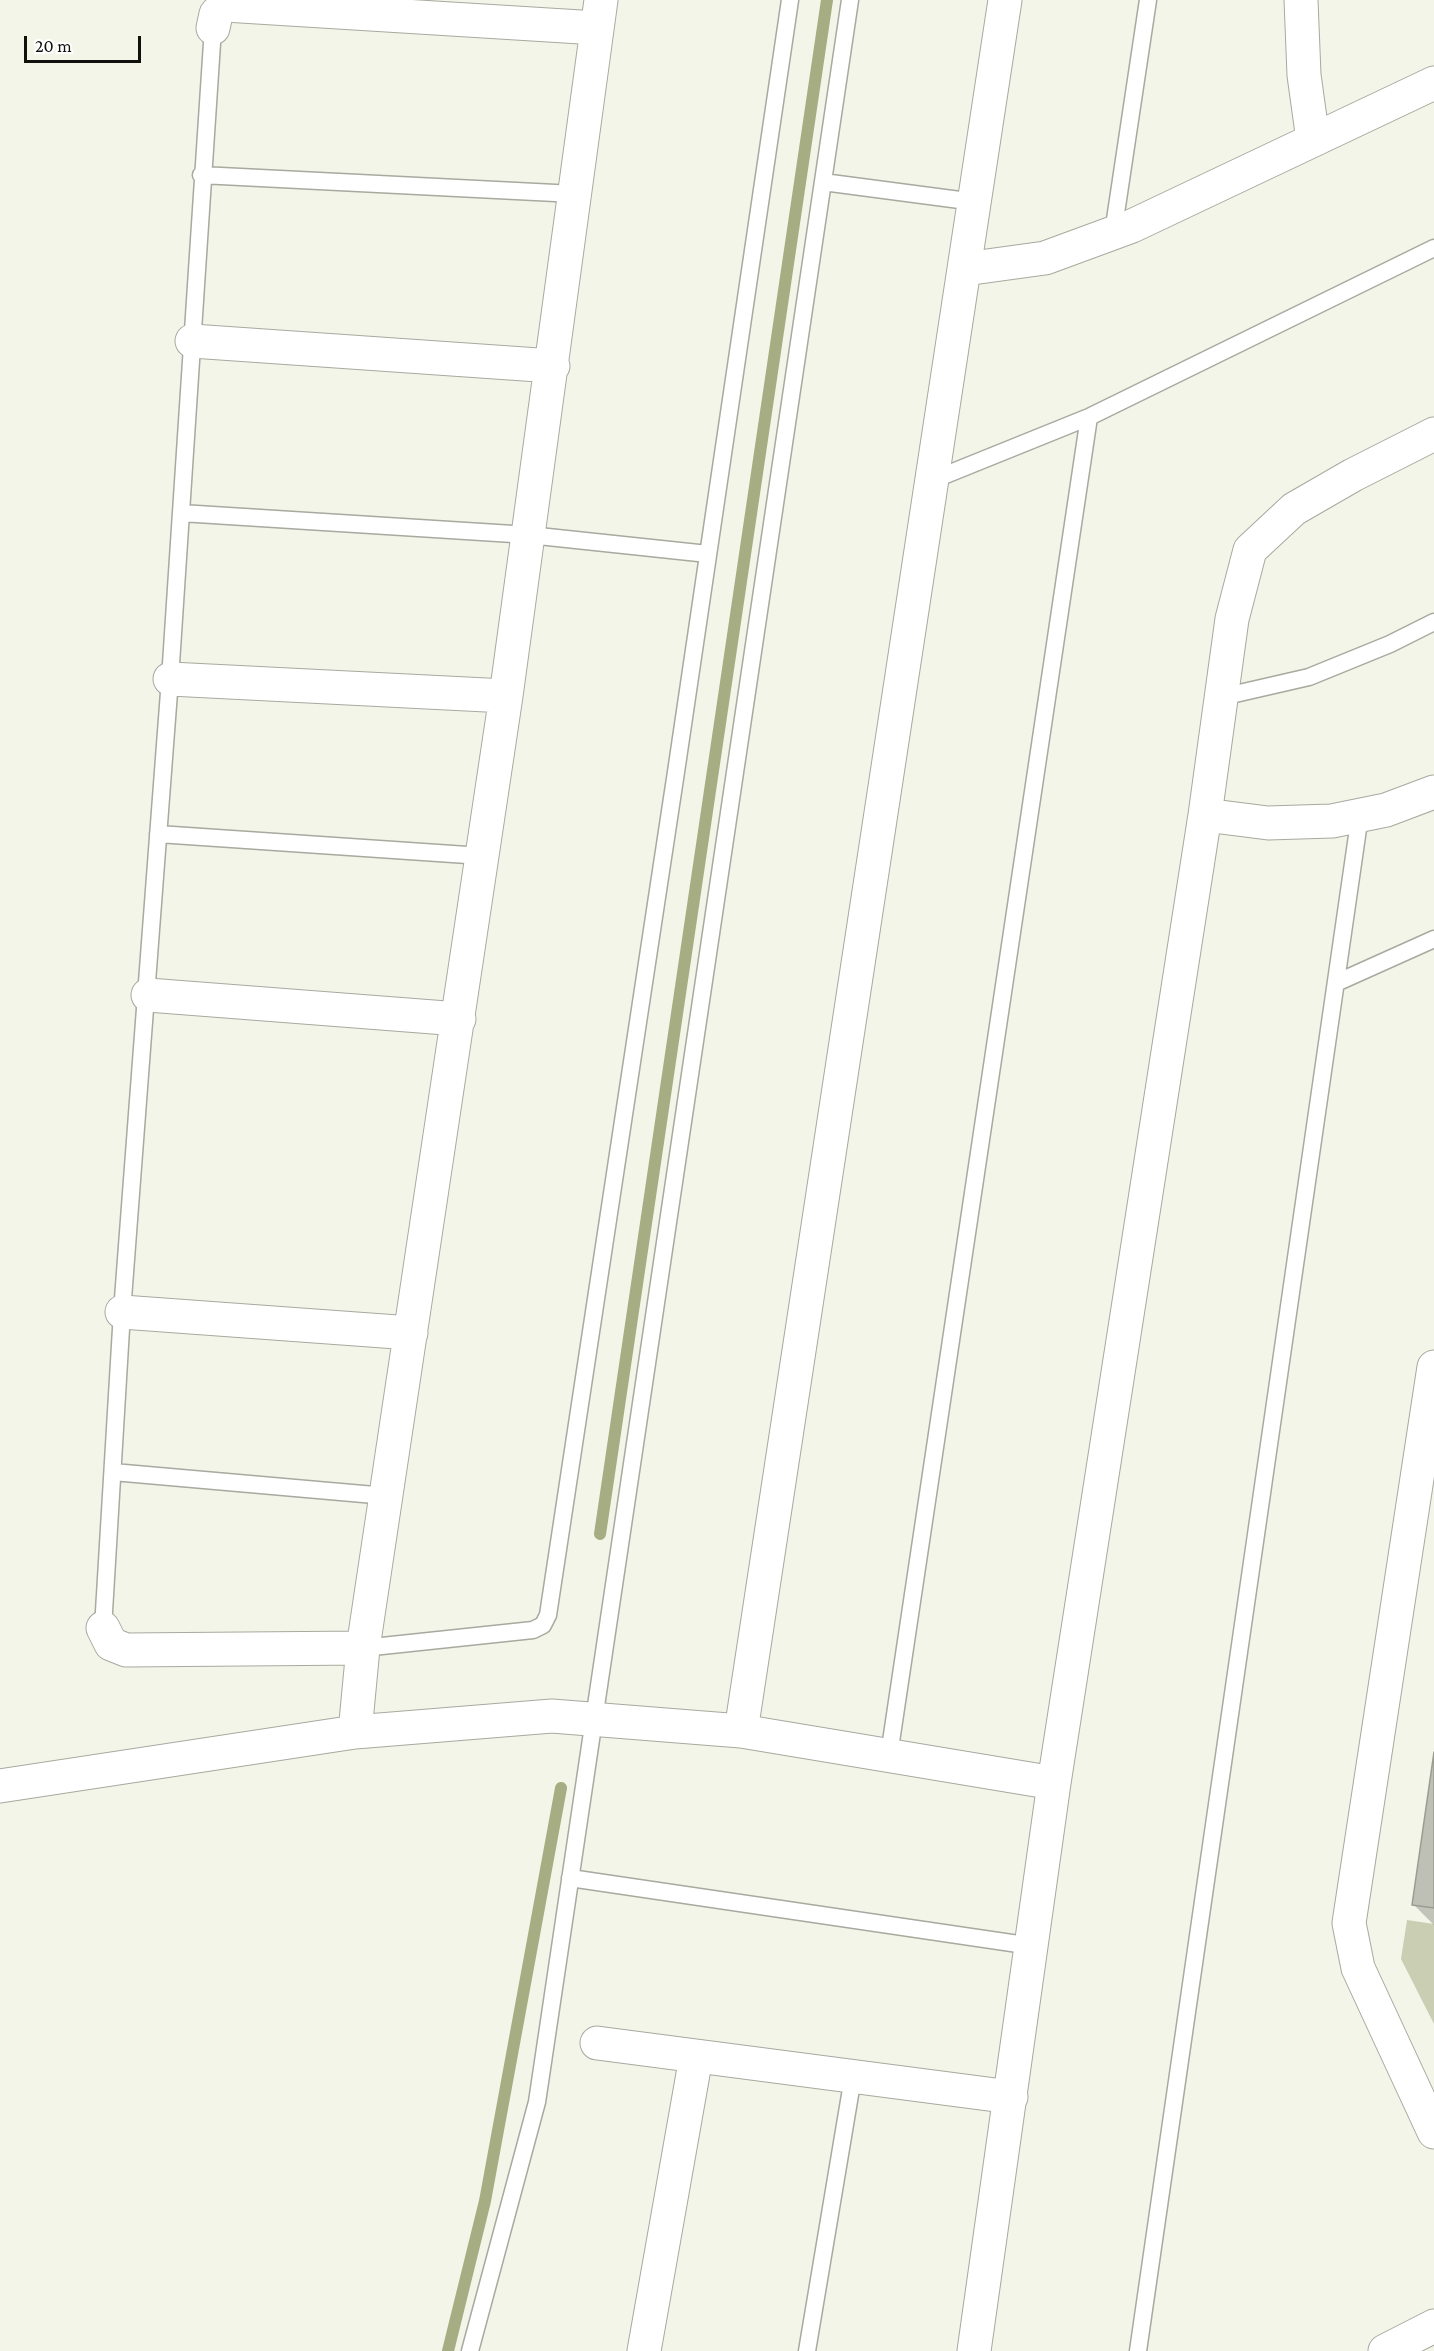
<!DOCTYPE html>
<style>
body{margin:0}
#map{position:relative;width:1434px;height:2351px;overflow:hidden;background:#f3f5e9;font-family:"Crimson Pro",serif}
canvas{display:block}
.scale{position:absolute;left:24px;top:36px;width:117px;height:27px;box-sizing:border-box;border:3px solid #10110d;border-top:0;padding-left:8px;font-size:18px;line-height:21px;white-space:nowrap;color:#10110d;-webkit-text-stroke:4px #fff;paint-order:stroke}
</style>
<div id="map">
<canvas width="1434" height="2351"></canvas>
<div class="scale">20 m</div>
</div>
<script>
const ctx = document.querySelector('canvas').getContext('2d');
ctx.lineJoin = 'round';
function paint(path, color) {
  ctx.fillStyle = color;
  ctx.fill(path, 'evenodd');
}
function toPath(rows) {
  const path = new Path2D();
  for (const r of rows) {
    path.moveTo(r[0], r[1]);
    for (let i = 2; i < r.length; i += 2) path.lineTo(r[i], r[i + 1]);
  }
  return path;
}
function trace(path, color, width, dash) {
  ctx.strokeStyle = color;
  ctx.lineWidth = width;
  ctx.lineCap = dash ? 'butt' : 'round';
  ctx.setLineDash(dash || []);
  ctx.stroke(path);
}
paint(toPath([
 [1407,1920,1434,1924,1434,2024,1401,1959]
]), '#caceb2');
paint(toPath([
 [1434,1762,1434,1925,1413,1904]
]), '#0003');
trace(toPath([
 [600,1534,827,0],
 [448,2351,485,2201,561,1788]
]), '#a7ad82', 12);
const building = toPath([
 [1434,1752,1434,1908,1412,1905,1434,1752]
]);
paint(building, '#bec0b5');
trace(building, '#9a9c91', 1.5);
const lane = toPath([
 [201,175,575,194],
 [823,182,975,202],
 [1113,233,1148,0],
 [933,480,1089,417,1434,248],
 [181,513,529,535,708,554],
 [1222,697,1309,677,1390,644,1434,622],
 [158,834,482,856],
 [1336,983,1434,939],
 [113,1472,386,1496],
 [103,1628,122,1312,170,679,213,28],
 [363,1648,533,1630,543,1625,548,1615,676,772,790,0],
 [889,1755,1089,417],
 [570,1878,1032,1946],
 [470,2351,537,2102,850,0],
 [807,2351,853,2077],
 [1138,2351,1360,815]
]);
const street = toPath([
 [1301,0,1304,75,1313,140],
 [213,28,216,14,225,5,597,28],
 [965,269,1045,258,1132,226,1434,83],
 [192,341,553,366],
 [170,679,506,696],
 [1205,815,1268,823,1332,821,1386,810,1434,792],
 [148,995,459,1019],
 [122,1312,411,1333],
 [1434,1367,1349,1923,1358,1968,1434,2132],
 [103,1628,111,1644,126,1650,363,1648],
 [741,1731,1005,0],
 [355,1732,363,1648,506,696,601,0],
 [0,1786,355,1732,552,1716,741,1731,1054,1783],
 [597,2043,1011,2097],
 [644,2351,696,2057],
 [974,2351,1054,1783,1205,815,1232,619,1250,550,1294,509,1353,475,1434,434],
 [1385,2351,1434,2326]
]);
trace(lane, '#a8a99f', 19);
trace(street, '#a8a99f', 35);
trace(lane, '#fff', 16);
trace(street, '#fff', 33);
</script>
